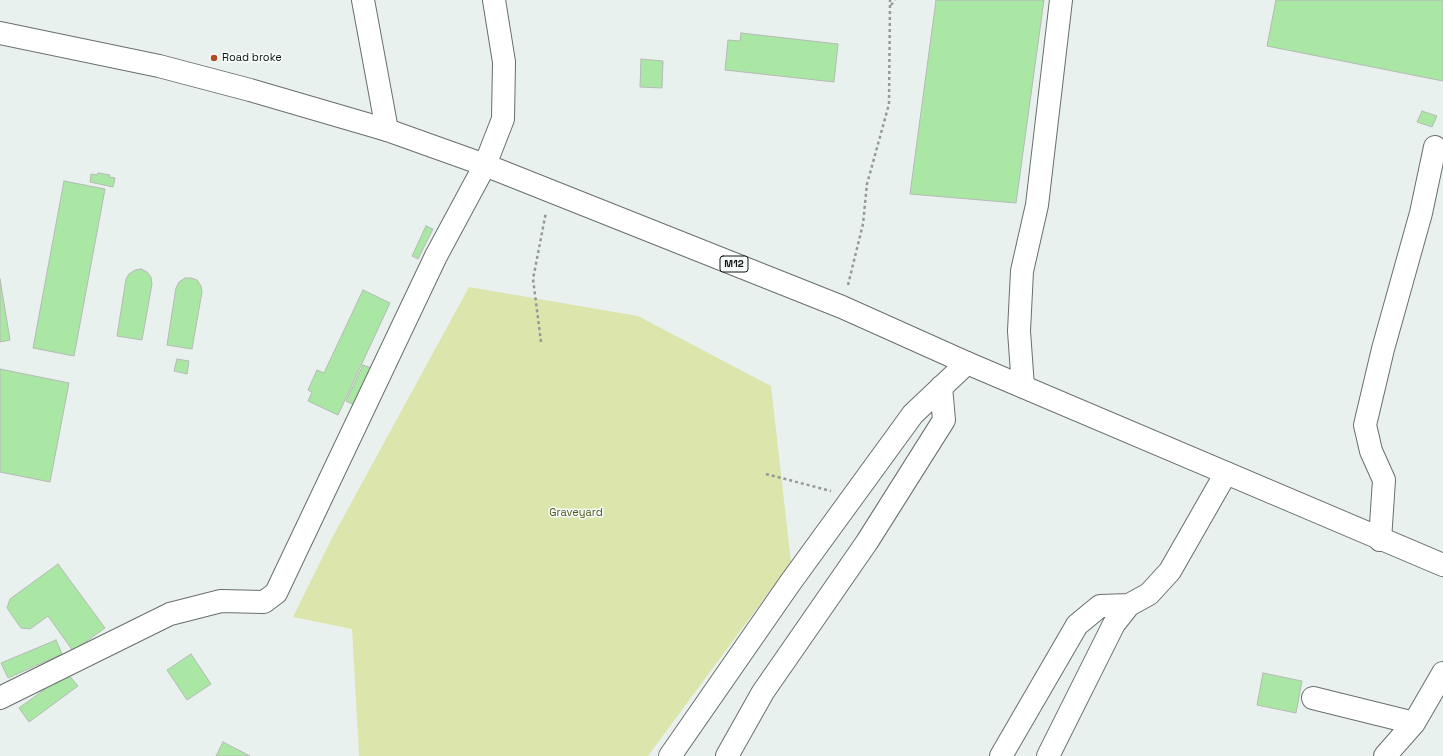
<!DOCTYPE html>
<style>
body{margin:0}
canvas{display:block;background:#e9f1ee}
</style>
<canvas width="1443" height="756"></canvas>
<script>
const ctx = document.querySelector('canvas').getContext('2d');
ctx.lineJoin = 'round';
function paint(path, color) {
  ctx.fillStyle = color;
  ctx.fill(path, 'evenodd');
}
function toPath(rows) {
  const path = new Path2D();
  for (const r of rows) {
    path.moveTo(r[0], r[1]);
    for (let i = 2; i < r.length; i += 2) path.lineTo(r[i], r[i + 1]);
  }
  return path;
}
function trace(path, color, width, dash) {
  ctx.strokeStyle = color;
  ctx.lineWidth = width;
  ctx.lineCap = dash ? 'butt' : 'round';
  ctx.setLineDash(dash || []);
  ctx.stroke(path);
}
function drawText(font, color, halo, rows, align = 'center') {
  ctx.font = font + ' "Space Grotesk",sans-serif';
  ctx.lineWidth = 3;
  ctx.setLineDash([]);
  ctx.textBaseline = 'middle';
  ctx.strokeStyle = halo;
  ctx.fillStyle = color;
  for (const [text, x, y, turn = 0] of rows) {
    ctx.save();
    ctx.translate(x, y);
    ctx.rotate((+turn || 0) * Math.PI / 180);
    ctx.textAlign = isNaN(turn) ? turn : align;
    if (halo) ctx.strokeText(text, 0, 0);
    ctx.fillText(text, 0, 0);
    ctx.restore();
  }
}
paint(toPath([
 [469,287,638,316,771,386,791,562,648,756,359,756,352,629,293,617,332,538]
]), '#dbe5ac');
const building = toPath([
 [936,0,1044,0,1016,203,910,194,936,0],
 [1276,0,1443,0,1443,81,1267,46,1276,0],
 [741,33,838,44,834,82,725,70,728,40,740,41,741,33],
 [641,59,663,61,662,88,640,87,641,59],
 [1422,111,1437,116,1432,127,1417,122,1422,111],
 [98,173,110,175,109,177,115,178,113,187,90,182,91,174,97,175,98,173],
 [64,181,105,189,74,356,33,348,64,181],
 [426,226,433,229,418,259,412,256,426,226],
 [141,269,147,272,151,277,152,284,142,340,117,336,126,279,129,274,135,270,141,269],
 [185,278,191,278,197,280,201,286,202,292,192,349,167,345,176,288,179,282,185,278],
 [0,279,10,340,0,342,0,279],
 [363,290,390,303,338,415,308,401,312,392,308,390,317,370,324,373,363,290],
 [177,359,189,361,187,374,174,371,177,359],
 [363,365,371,368,354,405,346,401,363,365],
 [0,369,69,383,50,482,0,472,0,369],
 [58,564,105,628,73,651,48,616,30,629,21,628,7,608,10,599,58,564],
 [56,640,62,654,8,678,1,663,56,640],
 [191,654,211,684,187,700,167,670,191,654],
 [67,673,78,686,29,722,19,708,67,673],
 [1263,673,1302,681,1296,713,1257,705,1263,673],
 [223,742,250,756,216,756,223,742]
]);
paint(building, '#aae7a4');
trace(building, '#b5bab5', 1);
const minor = toPath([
 [363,0,387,130],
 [1023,387,1019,331,1022,271,1037,205,1061,0],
 [1380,540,1384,480,1371,451,1365,425,1383,349,1421,213,1435,147],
 [0,698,170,614,221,601,264,602,276,593,436,256,485,165,503,119,504,62,494,0],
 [1313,698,1414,723],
 [670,756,790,583,913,414,967,363],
 [727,756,763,692,867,542,944,420,941,387],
 [1001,756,1077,625,1100,606,1129,605],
 [1048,756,1114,624,1129,605,1149,594,1170,571,1226,473],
 [1385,756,1414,723,1443,673]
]);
const highway = toPath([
 [0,33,159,66,250,90,387,130,485,165,842,307,967,363,1443,565]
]);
trace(minor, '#686f6c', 24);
trace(highway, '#686f6c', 24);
trace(toPath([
 [891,5,895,0],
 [848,285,863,224,867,184,889,104,890,0],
 [541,342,533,279,546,212],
 [766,474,831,491]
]), '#949a97', 2.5, [3, 3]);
trace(minor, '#fff', 22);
trace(highway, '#fff', 22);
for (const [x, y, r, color] of [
 [214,58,4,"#b34b26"]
]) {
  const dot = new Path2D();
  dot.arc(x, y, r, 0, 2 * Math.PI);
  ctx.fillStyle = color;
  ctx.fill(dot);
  trace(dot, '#f7fefb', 1.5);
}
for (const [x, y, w] of [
 [734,264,28]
]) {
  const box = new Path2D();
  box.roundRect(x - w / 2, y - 8, w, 16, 3);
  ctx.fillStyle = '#f7fefb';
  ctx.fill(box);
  trace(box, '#111412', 1);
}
drawText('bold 10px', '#111412', null, [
 ["M12",734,264]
]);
drawText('11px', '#111412', '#f7fefb', [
 ["Road broke",222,58]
], 'left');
drawText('11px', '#4d5517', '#f7fefb', [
 ["Graveyard",576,513]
]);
</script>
